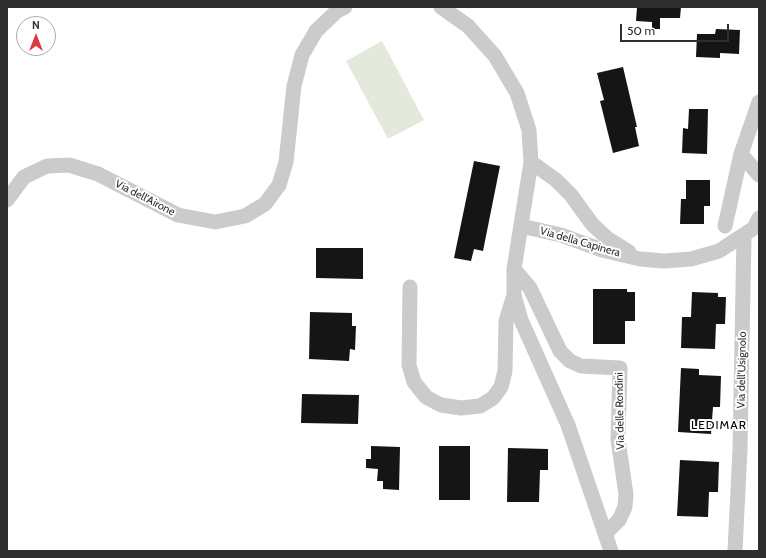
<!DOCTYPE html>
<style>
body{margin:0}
#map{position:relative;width:766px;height:558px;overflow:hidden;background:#fff;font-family:Cabin,sans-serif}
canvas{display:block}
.frame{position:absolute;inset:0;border:8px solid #2e2e2e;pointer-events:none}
.north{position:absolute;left:16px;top:16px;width:40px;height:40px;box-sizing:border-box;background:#fff;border:1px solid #ababab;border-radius:50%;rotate:0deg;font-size:11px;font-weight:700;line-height:16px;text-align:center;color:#2e2e2e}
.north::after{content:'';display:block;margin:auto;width:14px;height:18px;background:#d83c42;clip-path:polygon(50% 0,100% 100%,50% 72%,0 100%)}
.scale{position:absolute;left:620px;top:24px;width:109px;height:18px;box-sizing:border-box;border:2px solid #2e2e2e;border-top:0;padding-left:5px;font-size:12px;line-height:14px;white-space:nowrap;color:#2e2e2e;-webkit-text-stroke:3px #fff;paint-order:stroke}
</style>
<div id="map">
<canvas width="766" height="558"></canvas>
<div class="frame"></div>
<div class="north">N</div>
<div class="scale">50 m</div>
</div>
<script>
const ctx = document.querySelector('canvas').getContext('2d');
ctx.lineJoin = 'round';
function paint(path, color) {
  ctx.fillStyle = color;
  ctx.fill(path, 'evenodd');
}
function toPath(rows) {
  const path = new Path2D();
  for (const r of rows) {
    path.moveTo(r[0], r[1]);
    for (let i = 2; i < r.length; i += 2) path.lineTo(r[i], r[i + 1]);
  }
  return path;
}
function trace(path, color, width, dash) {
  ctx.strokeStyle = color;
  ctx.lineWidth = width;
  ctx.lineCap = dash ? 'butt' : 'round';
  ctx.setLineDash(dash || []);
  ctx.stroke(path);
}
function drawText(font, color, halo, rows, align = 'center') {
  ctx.font = font + ' Cabin,sans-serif';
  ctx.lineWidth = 4;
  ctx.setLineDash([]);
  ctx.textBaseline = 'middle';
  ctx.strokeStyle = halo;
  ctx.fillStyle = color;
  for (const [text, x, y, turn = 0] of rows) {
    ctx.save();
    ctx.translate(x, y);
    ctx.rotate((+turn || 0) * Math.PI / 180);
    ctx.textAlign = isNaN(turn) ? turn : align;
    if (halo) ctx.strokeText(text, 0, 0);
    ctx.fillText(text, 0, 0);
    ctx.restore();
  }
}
paint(toPath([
 [382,41,424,120,388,139,346,61]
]), '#e3eadc');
paint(toPath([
 [637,7,681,7,680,18,660,18,660,29,652,29,652,22,636,21],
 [716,29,740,30,739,54,720,53,720,58,696,57,697,34,715,34],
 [623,67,637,127,635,127,639,146,613,153,600,101,604,100,597,73],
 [689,109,708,109,707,154,682,153,683,128,688,129],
 [474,161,500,166,483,251,474,249,471,261,454,258],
 [686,180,710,180,710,206,704,206,704,224,680,224,681,199,686,199],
 [316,248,363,248,363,279,316,278],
 [593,289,627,289,627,292,635,292,635,321,625,321,625,344,593,344],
 [692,292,718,293,718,297,726,297,725,324,716,324,715,349,681,348,682,317,691,317],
 [310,312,352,313,352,326,356,326,355,350,350,349,349,361,309,359],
 [681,368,699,369,699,375,721,376,720,407,713,407,711,434,678,432],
 [302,394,359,395,358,424,301,423],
 [371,446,400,447,399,490,383,489,383,481,377,481,378,469,366,468,366,459,371,459],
 [439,446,470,446,470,500,439,500],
 [508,448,548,449,548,470,540,470,539,502,507,502],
 [680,460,719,462,718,492,709,492,708,517,677,516]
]), '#151515');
trace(toPath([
 [441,7,468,26,495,56,517,93,529,130,531,162,514,269,514,295,521,320,568,425,611,551],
 [741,154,759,175],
 [531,162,556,180,571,195,592,224,608,239,629,252],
 [7,200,24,177,47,166,69,165,98,174,178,215,215,222,245,216,265,204,279,185,286,162,294,86,302,55,316,31,337,11,345,7],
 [521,226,561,235,602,250,640,259,664,261,691,259,719,251,754,228,759,218],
 [725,226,741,154,759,102],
 [514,269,530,288,560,351,570,361,581,366,620,368,618,440,626,494,625,507,619,520,605,534],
 [410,287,409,365,414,382,426,397,441,405,461,408,480,406,493,398,501,387,505,371,506,321,514,295],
 [735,551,740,449,744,236]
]), '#cbcbcb', 15);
drawText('11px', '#2e2e2e', '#fff', [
 ["Via dell'Airone",145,198,27],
 ["Via della Capinera",580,242,16],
 ["Via dell'Usignolo",742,370,-89],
 ["Via delle Rondini",620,411,-91]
]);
ctx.letterSpacing = '1px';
drawText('12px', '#000', '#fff', [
 ["LEDIMAR",719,425]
]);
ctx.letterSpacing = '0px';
</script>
